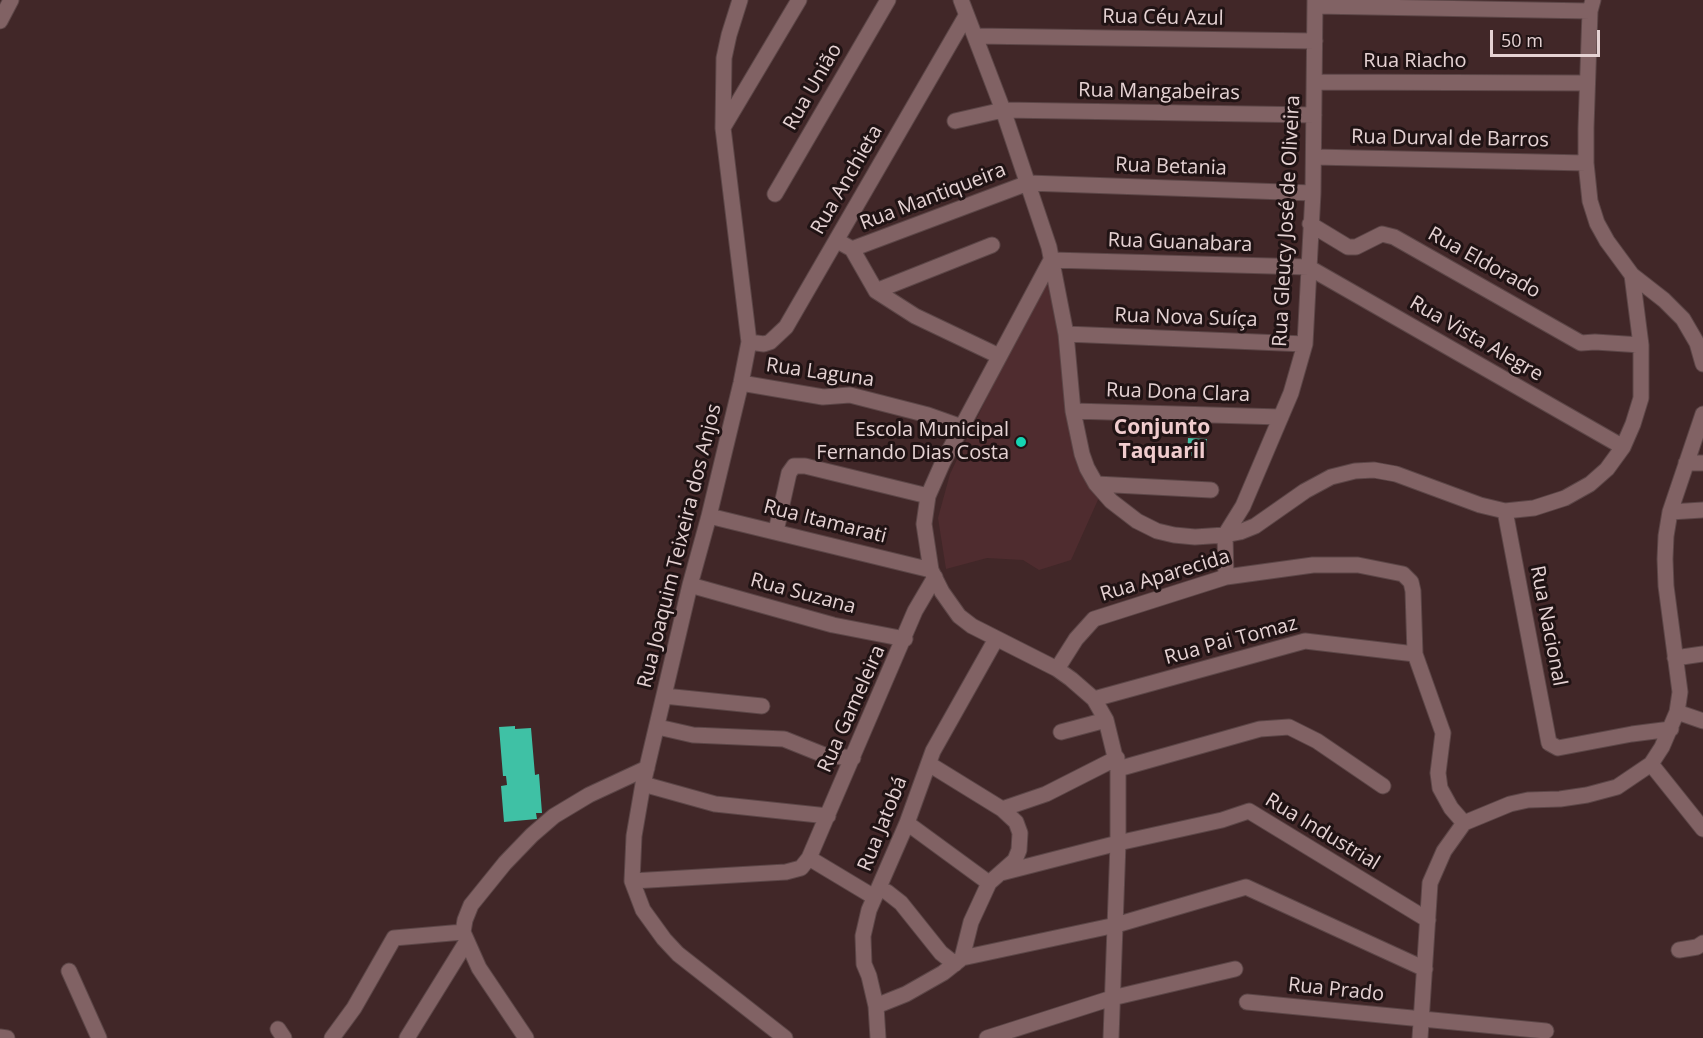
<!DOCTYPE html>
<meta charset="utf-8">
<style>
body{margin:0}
#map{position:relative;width:1703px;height:1038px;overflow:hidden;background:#412728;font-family:"Open Sans",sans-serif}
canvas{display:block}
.scale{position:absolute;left:1490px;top:30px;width:110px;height:27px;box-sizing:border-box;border:3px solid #e5d2d3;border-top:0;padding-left:8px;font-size:18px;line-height:21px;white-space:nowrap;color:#e5d2d3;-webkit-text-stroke:4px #201314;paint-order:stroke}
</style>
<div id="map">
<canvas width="1703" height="1038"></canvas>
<div class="scale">50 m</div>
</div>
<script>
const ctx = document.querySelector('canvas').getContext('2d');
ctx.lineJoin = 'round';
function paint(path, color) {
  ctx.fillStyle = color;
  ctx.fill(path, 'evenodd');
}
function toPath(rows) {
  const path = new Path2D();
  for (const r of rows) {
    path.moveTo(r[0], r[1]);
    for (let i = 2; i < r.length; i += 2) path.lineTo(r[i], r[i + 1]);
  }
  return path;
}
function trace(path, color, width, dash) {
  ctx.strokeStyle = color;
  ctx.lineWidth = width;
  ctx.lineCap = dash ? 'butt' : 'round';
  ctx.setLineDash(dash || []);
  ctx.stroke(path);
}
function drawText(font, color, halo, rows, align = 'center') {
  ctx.font = font + ' "Open Sans",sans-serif';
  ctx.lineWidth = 6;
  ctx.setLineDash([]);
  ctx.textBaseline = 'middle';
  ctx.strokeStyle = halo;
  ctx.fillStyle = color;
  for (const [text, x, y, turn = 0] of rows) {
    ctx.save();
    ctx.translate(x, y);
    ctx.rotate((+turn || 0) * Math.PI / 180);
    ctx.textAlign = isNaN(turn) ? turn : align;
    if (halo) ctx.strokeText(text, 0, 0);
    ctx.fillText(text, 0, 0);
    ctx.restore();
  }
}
paint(toPath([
 [1043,281,1054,287,1071,418,1101,493,1071,560,1039,570,1023,560,987,558,946,569,938,518,950,474]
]), '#4f2c2f');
paint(toPath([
 [1188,438,1207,439,1206,456,1187,456],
 [515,726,515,729,531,728,535,775,539,774,542,813,536,813,537,819,504,822,501,786,507,785,506,776,503,776,499,727]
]), '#3fc1a5');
const minor = toPath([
 [740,0,729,35,724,58,723,128,749,342,741,383,709,516,690,585,643,784,634,836,632,881,643,910,664,939,678,954,785,1038],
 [961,0,1003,110,1049,247,1066,334,1073,411,1082,454,1087,468,1096,484,1111,501,1137,521,1157,531,1174,535,1195,537,1225,535,1243,506,1291,393,1305,344,1313,193,1315,0],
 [1593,0,1590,11,1586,128,1586,163,1590,201,1597,223,1607,241,1632,275,1664,300,1683,319,1697,343,1703,364],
 [1315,6,1590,11],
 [0,21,11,0],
 [975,36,1315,41],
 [1315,82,1587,83],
 [955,121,1003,110,1314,115],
 [724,126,799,0],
 [1314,157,1586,163],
 [775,194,888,0],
 [1310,224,1348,247,1356,247,1382,234,1394,237,1581,343,1595,342,1641,345],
 [843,244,852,249,876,291,915,316,999,356],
 [852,249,1028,183,1313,193],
 [876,291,992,245],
 [1066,334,1305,344],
 [749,342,764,344,770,342,786,327,966,16],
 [741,383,823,397,850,395,928,415,962,427],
 [1073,411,1281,417],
 [1686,463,1703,463],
 [1096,484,1211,490],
 [1505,511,1549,743,1558,748,1632,734,1671,729],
 [1670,512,1703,510],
 [709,516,931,570],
 [776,531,789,473,794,466,805,466,928,496],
 [1226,577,1225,535,1240,532,1255,526,1305,491,1331,477,1355,471,1374,470,1396,474,1480,505,1505,511,1534,508,1565,498,1590,484,1607,469,1623,447,1633,424,1641,398,1641,345,1632,275],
 [690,585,833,625,905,639],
 [1675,658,1703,654],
 [1057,669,1076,639,1094,619,1226,577,1313,565,1358,565,1403,574,1411,582,1413,591,1415,654,1443,733,1438,773,1440,788,1451,808,1464,823],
 [664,696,762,706],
 [1094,699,1305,641,1415,654],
 [1677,712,1703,721],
 [658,727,693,735,784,739,824,755,853,758],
 [1061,732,1106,720],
 [929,764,1002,809],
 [1651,764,1703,829],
 [1118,769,1260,729,1289,727,1317,741,1383,786],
 [643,784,715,804,828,816],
 [907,823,989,883],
 [809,858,874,897],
 [1001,873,1118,843,1222,820,1249,811,1428,920],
 [632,881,786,872,801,868,809,858,915,611,935,577],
 [879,889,887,892,901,903,941,953,955,964],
 [1679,950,1697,947,1703,943],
 [962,958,1116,925,1246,887,1425,969],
 [69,971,99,1038],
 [1247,1002,1546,1031],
 [876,1006,906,994,943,973,962,958,971,922,989,883,1015,860,1019,850,1020,833,1016,822,1002,809,1046,794,1117,758],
 [278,1029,284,1038],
 [0,1037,7,1038],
 [332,1038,354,1008,394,938,463,932],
 [407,1038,467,941],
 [526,1038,479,968,463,932,465,920,471,905,505,863,532,835,554,816,589,795,647,768],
 [878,1038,876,1006,869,976,864,964,863,936,869,910,907,823,933,751,996,639],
 [987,1038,1112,998,1235,969],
 [1111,1038,1118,843,1118,769,1106,720,1094,699,1071,679,1057,669,972,626,959,616,942,592,931,570,924,524,928,496,943,462,1051,260,1308,267,1623,447],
 [1420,1038,1430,883,1444,851,1464,823,1510,804,1528,800,1560,799,1587,795,1617,787,1651,764,1662,747,1677,712,1680,692,1666,586,1665,559,1666,536,1670,512,1703,414]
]);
trace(minor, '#5c4647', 17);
trace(minor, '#816264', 15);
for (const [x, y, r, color] of [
 [1021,442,6,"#15d5b3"]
]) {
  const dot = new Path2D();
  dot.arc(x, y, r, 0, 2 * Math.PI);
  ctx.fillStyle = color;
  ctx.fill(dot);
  trace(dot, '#201314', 2);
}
drawText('20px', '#e5d2d3', '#201314', [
 ["Rua Céu Azul",1163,18,1],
 ["Rua Riacho",1415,61],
 ["Rua União",813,87,-60],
 ["Rua Mangabeiras",1159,92,1],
 ["Rua Durval de Barros",1450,139,1],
 ["Rua Betania",1171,167,2],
 ["Rua Anchieta",847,180,-60],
 ["Rua Mantiqueira",933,197,-21],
 ["Rua Gleucy José de Oliveira",1287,221,-87],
 ["Rua Guanabara",1180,243,2],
 ["Rua Eldorado",1484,263,29],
 ["Rua Nova Suíça",1186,318,2],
 ["Rua Vista Alegre",1476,339,30],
 ["Rua Laguna",820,373,8],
 ["Rua Dona Clara",1178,393,2],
 ["Rua Itamarati",825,522,14],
 ["Rua Joaquim Teixeira dos Anjos",680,546,-76],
 ["Rua Aparecida",1165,576,-17],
 ["Rua Suzana",803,594,15],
 ["Rua Nacional",1548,626,79],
 ["Rua Pai Tomaz",1231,641,-15],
 ["Rua Gameleira",852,709,-66],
 ["Rua Jatobá",883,824,-68],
 ["Rua Industrial",1322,832,31],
 ["Rua Prado",1336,990,6]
]);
drawText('20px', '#e5d2d3', '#201314', [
 ["Escola Municipal",1009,430],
 ["Fernando Dias Costa",1009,453]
], 'right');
drawText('bold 21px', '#f0ccce', '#201314', [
 ["Conjunto",1162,428],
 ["Taquaril",1162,452]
]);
</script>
